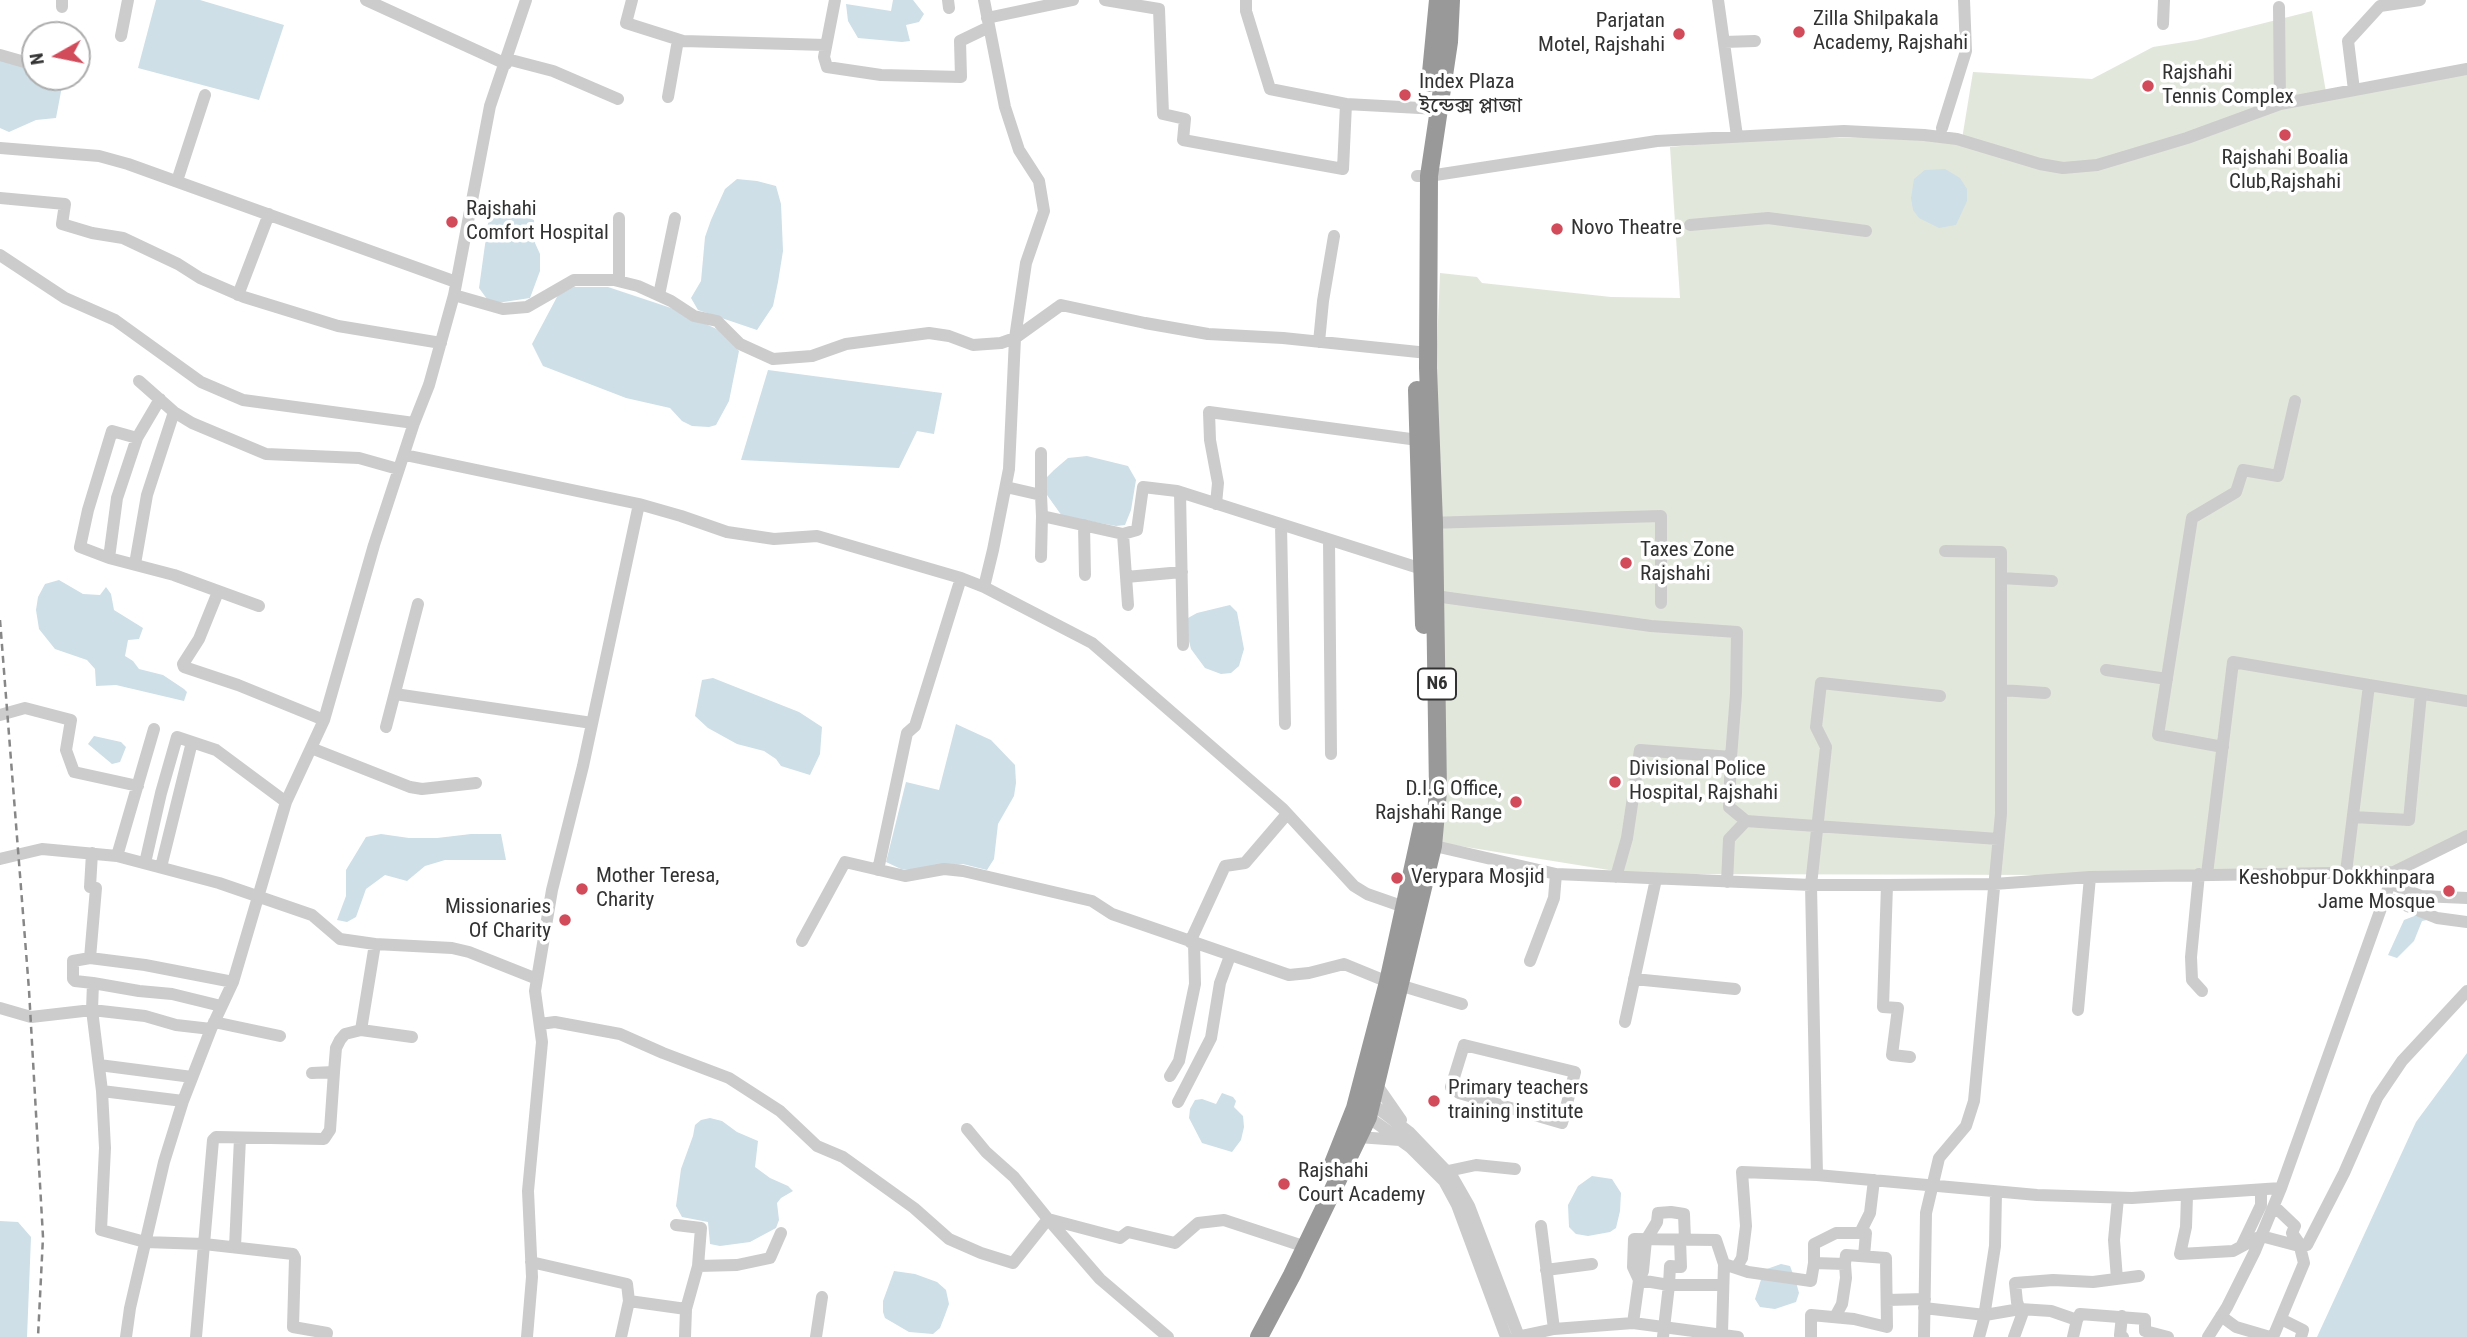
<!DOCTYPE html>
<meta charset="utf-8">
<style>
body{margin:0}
#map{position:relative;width:2467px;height:1337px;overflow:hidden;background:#fff;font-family:"Roboto Condensed",sans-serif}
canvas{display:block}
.north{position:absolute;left:21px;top:21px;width:70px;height:70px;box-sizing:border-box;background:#fff;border:2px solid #adadad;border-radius:50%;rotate:261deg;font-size:19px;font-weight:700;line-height:28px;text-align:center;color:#323232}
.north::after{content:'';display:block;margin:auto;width:24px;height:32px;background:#d14b5a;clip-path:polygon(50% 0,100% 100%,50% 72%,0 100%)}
</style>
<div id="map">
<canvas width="2467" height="1337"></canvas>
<div class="north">N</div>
</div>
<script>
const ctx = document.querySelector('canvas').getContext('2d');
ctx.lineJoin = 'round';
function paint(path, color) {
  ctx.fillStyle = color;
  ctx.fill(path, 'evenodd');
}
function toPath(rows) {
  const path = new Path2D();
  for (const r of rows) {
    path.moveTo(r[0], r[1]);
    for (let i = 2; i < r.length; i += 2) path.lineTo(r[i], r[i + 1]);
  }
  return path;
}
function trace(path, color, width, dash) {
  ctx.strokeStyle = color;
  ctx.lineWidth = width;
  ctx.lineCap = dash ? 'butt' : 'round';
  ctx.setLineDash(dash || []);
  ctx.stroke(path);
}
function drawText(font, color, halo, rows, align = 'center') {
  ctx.font = font + ' "Roboto Condensed","Noto Sans Bengali",sans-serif';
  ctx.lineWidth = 7;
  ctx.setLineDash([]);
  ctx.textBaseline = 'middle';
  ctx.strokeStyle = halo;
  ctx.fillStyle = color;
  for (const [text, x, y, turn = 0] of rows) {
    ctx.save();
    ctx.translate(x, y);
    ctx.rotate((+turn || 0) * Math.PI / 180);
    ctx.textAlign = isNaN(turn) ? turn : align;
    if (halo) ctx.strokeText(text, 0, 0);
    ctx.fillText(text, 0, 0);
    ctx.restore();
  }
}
paint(toPath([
 [2312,11,2326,92,2097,162,2064,166,1962,139,1973,72,2092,79,2153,47,2197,40],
 [2467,72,2467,834,2393,869,2053,875,1662,874,1615,871,1441,843,1434,417,1440,273,1477,277,1482,283,1611,297,1680,298,1670,147,1760,139,1889,137,1935,139,2062,172,2281,107]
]), '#e2e7dc');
paint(toPath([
 [156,0,200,0,284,25,259,100,138,68],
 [893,0,913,0,924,14,919,22,906,25,910,41,902,42,858,38,848,21,846,4,891,11],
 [0,58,35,66,35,77,56,77,63,81,56,118,36,120,9,132,0,128],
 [1945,169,1960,178,1967,189,1967,201,1956,225,1939,228,1919,218,1913,210,1911,198,1914,179,1925,170],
 [737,179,757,181,776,186,781,204,783,251,778,282,773,306,757,330,698,310,691,298,701,281,705,237,711,220,725,189],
 [495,215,527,217,534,220,535,243,540,254,540,271,530,298,497,303,487,299,479,288,488,223],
 [574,287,608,287,671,308,721,331,739,351,729,401,716,425,709,427,692,426,682,421,670,408,626,398,543,366,532,344,558,295],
 [768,370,942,393,934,434,917,431,899,468,741,460],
 [1087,456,1128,466,1136,480,1131,510,1125,525,1116,526,1062,516,1047,495,1045,479,1054,470,1068,458],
 [59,580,83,594,100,595,106,587,111,594,114,610,143,628,139,639,128,640,125,656,133,661,139,669,163,675,184,689,187,692,184,701,116,685,96,686,95,669,87,660,55,649,39,629,36,610,38,597,45,584],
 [1230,605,1237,612,1244,649,1239,666,1231,673,1221,674,1205,668,1191,649,1185,626,1188,618,1197,613],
 [713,678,799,712,822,727,820,754,810,775,781,766,776,759,764,751,737,744,708,728,695,716,702,680],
 [956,724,991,740,1015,765,1016,783,1014,796,998,824,994,859,987,870,963,864,917,871,901,869,886,862,906,782,939,790],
 [94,736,121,742,126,747,120,762,112,764,88,744],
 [381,834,409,838,437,838,471,834,501,834,506,860,445,860,425,866,407,881,385,875,366,889,356,917,347,922,337,920,346,896,346,870,366,837],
 [2417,915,2427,920,2422,921,2414,941,2397,958,2388,955,2404,920],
 [2467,1053,2467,1337,2317,1337,2416,1122],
 [1222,1093,1233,1097,1236,1101,1234,1107,1243,1116,1244,1127,1241,1140,1232,1152,1202,1143,1189,1118,1190,1109,1195,1100,1202,1099,1216,1104],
 [710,1118,722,1121,737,1132,758,1141,755,1167,770,1178,788,1186,793,1191,781,1198,777,1203,779,1220,776,1228,750,1242,720,1246,710,1244,708,1222,682,1217,676,1206,681,1169,693,1136,695,1125,701,1120],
 [1592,1176,1612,1179,1621,1193,1620,1211,1616,1228,1610,1232,1588,1236,1576,1234,1569,1227,1568,1205,1578,1186],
 [0,1221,18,1222,31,1237,27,1337,0,1337],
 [1781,1264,1790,1266,1796,1282,1799,1293,1796,1302,1775,1309,1760,1307,1755,1299,1764,1270],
 [894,1271,915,1274,937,1282,946,1290,949,1304,945,1315,940,1328,933,1334,909,1332,885,1318,883,1312,883,1301]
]), '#cedfe7');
trace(toPath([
 [366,0,506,64],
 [632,0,626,23,683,41,826,45],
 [835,0,824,57,827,67,881,75,961,77,960,41,989,27],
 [948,0,949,8],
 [1105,0,1159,9,1163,114,1185,119,1183,140,1343,169,1346,104,1438,109],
 [1246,0,1246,11,1270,89,1346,104],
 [1718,0,1737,136],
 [62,7,62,0],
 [2279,7,2280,104],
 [987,18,1073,0],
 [2163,24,2164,0],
 [121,36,128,0],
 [1724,42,1755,41],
 [0,55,35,65],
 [507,59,553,71,618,99],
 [61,77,66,79],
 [2354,90,2348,41,2380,6,2420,0],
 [668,97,678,40],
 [1942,128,1966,51,1964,0],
 [0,148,99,156,128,164,456,282],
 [1417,176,1429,176,1657,141,1844,131,1924,135,1957,139,2040,164,2063,168,2097,165,2187,138,2280,104,2467,69],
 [177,181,205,95],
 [0,198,65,204,62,224,92,233,123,238,178,264,200,278,244,297,338,326,441,343],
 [619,218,619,281],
 [1690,225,1768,218,1866,231],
 [0,255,65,298,115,320,201,382,243,400,414,423],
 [238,295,269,214],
 [454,295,503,309,527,307,574,280,614,280,638,286,671,301,694,316,717,321,740,344,773,359,812,356,846,344,929,333,949,336,973,345,1001,343,1015,338,1061,305,1145,323,1208,334,1283,338,1428,353],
 [659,295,675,218],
 [1319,342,1323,301,1334,236],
 [139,381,174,412,192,423,266,454,359,458,398,469],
 [160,399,137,438,117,498,109,558,174,575,259,606],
 [405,455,639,504,681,516,727,532,774,539,817,536,961,578,984,587,1092,643,1283,809,1354,886,1367,894,1410,909],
 [1006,487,1041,495,1042,516,1123,534,1137,530,1143,487,1177,491,1422,569],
 [1180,492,1183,645],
 [1041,495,1041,453],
 [1216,504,1218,483,1210,440,1209,412,1418,440],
 [1428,523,1661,516,1661,603],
 [1084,525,1085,575],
 [1281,525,1285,724],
 [1123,534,1128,605],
 [1329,540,1331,754],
 [1041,557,1042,516],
 [109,558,80,547,88,510,112,431,137,438],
 [135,564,147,495,174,412],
 [1126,577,1182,572],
 [2001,578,2052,581],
 [984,587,993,550,1009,469,1015,338,1026,263,1044,211,1039,181,1019,150,1005,107,984,0],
 [218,592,199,639,183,664,184,667,238,685,324,720],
 [1435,596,1651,626,1737,632,1736,694,1731,757],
 [2106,670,2167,679],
 [2002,690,2045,693],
 [395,694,592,723],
 [0,715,25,708,71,720,66,750,74,772,138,786],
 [386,727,418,604],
 [2223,747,2158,735,2192,518,2236,492,2243,470,2278,476,2295,401],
 [311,748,410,787,422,789,476,783],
 [2353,817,2409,820,2421,694],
 [1426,844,1556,874,1811,885,1887,885,1994,884,2090,877,2394,872,2467,836],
 [117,856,154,729],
 [0,859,42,849,117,856,219,883,312,915,340,939,375,944,452,948,469,952,537,979],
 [145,863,161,793,177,737,216,750,286,802],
 [161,867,192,742],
 [878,870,907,733,915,726,961,578],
 [2346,872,2369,685,2467,701],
 [2199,874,2191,957,2192,980,2202,991],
 [2207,874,2233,662,2369,685],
 [1616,877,1627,838,1640,750,1731,757,1729,807,1746,821],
 [1727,882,1729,839,1746,821,1998,839],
 [2389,883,2421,896,2467,898],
 [1887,885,1883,1007,1898,1008,1892,1055,1910,1057],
 [2385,897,2437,918,2467,922],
 [802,941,845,862,905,876,944,869,963,871,1092,901,1112,914,1289,975,1309,973,1344,964,1388,982],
 [1190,942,1225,866,1245,863,1287,814],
 [90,958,96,888,90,887,92,853],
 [1530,961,1554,898,1556,874],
 [1634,979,1735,989],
 [93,983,75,981,73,979,73,961,90,958,145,965,233,982],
 [1399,985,1462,1004],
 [0,1008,31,1017,92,1010,102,1091,105,1148,101,1230,145,1242,204,1244,293,1254,295,1258,293,1327,327,1333,326,1337],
 [2078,1010,2090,877],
 [214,1022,280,1036],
 [1625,1022,1656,879],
 [540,1024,555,1022,620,1034,663,1053,729,1078,780,1111,817,1146,843,1157,914,1208,949,1239,981,1253,1013,1263,1048,1219,1100,1279,1168,1337],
 [211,1029,176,1025,145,1016,92,1010,93,983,139,991,172,994,221,1006],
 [361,1030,375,944],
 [1464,1045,1575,1072,1562,1123,1459,1093,1451,1087,1464,1045],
 [99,1065,192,1077],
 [312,1073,334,1072,336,1048,340,1040,345,1034,361,1030,412,1037],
 [1170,1076,1179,1061,1195,984,1194,943],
 [1376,1084,1401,1120],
 [102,1091,183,1101],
 [1367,1100,1409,1132,1453,1178,1469,1206,1519,1337],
 [1178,1102,1211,1038,1220,983,1230,956],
 [1361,1112,1410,1147,1444,1181,1457,1205,1506,1337],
 [967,1129,986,1152,1014,1177,1048,1219,1120,1238,1128,1232,1175,1243,1198,1223,1224,1220,1306,1247],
 [1358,1137,1400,1140],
 [1448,1171,1476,1165,1515,1169],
 [1817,1175,1811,885,1826,747,1816,727,1821,683,1940,696],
 [2187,1195,2186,1227,2180,1254,2233,1251,2261,1236,2299,1246,2307,1245,2344,1173,2377,1098,2402,1061,2467,991],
 [676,1225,701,1228,698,1266,686,1309],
 [1541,1226,1554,1329],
 [1860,1233,1870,1213,1874,1180],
 [1680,1240,1681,1267,1670,1266,1669,1285,1722,1285],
 [2242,1245,2261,1205,2261,1190],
 [235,1247,240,1138],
 [531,1262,627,1284,629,1301,621,1337],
 [1814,1263,1814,1244,1836,1233,1866,1233,1864,1256],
 [698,1266,737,1265,770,1258,781,1233],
 [1736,1268,1748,1272,1811,1281,1814,1263,1845,1264,1846,1255,1886,1258,1887,1327,1854,1319,1811,1315,1811,1337],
 [1546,1270,1592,1264],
 [2117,1279,2114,1240,2118,1198],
 [1639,1280,1633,1267,1634,1239,1716,1240,1724,1264,1736,1268,1742,1258,1746,1226,1742,1172,1817,1175,2037,1195,2132,1198,2281,1188],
 [1639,1280,1643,1271,1646,1240,1657,1222,1658,1213,1671,1212,1684,1214,1685,1240],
 [1887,1300,1925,1299],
 [629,1301,686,1309,685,1337],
 [1924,1308,1985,1315,1979,1337],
 [1985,1315,2020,1309,2051,1311,2077,1320,2073,1337],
 [2122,1316,2120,1335,2123,1337],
 [2221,1316,2236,1327,2270,1337],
 [1835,1317,1842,1304,1846,1278,1845,1264],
 [1984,1317,1995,1246,1996,1192],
 [2281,1319,2303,1330,2301,1337],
 [2077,1320,2080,1314,2145,1319,2145,1331,2168,1337],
 [1633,1323,1639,1280,1669,1285,1663,1337],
 [1722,1333,1724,1264],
 [126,1337,130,1308,164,1162,183,1101,211,1029,233,982,286,802,324,720,374,545,414,423,429,385,454,295,490,106,526,0],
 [196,1337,213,1140,216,1137,324,1139,330,1130,334,1072],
 [527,1337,532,1277,528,1191,542,1042,535,991,552,890,583,766,639,504],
 [816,1337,822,1297],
 [1516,1337,1554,1329,1633,1323,1738,1337],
 [1924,1337,1926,1213,1939,1158,1966,1126,1974,1101,2001,814,2001,552,1945,551],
 [2014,1337,2022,1315,2017,1302,2015,1283,2053,1280,2093,1282,2139,1276],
 [2208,1337,2227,1307,2255,1251,2281,1188,2394,872],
 [2273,1337,2304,1263,2299,1243,2292,1233,2295,1226,2274,1206]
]), '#ccc', 12);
trace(toPath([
 [1430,83,1438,0],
 [1417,390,1424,625],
 [1330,1171,1355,1108,1388,982,1424,817],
 [1259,1337,1292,1275,1368,1117,1433,846,1438,791,1434,523,1428,368,1429,176,1449,42,1451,0]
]), '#999', 18);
trace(toPath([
 [0,620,29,990,43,1237,38,1337]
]), '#878787', 2.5, [7, 5]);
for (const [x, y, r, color] of [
 [1799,32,7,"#d14b5a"],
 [1679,34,7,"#d14b5a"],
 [2148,86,7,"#d14b5a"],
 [1405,95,7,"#d14b5a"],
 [2285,135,7,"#d14b5a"],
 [452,222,7,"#d14b5a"],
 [1557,229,7,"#d14b5a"],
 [1626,563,7,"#d14b5a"],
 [1615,782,7,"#d14b5a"],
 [1516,802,7,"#d14b5a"],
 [1397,878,7,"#d14b5a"],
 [582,889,7,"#d14b5a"],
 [2449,891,7,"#d14b5a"],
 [565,920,7,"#d14b5a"],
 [1434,1101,7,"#d14b5a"],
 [1284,1184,7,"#d14b5a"]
]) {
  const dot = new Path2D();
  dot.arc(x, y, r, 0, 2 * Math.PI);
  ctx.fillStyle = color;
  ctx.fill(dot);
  trace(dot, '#fff', 2.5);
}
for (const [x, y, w] of [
 [1437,684,38]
]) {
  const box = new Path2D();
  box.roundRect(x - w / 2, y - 15.5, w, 31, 5);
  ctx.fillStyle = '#fff';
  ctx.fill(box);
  trace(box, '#323232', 2);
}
drawText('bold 19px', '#323232', null, [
 ["N6",1437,684]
]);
drawText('21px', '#323232', '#fff', [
 ["Zilla Shilpakala",1813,20],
 ["Academy, Rajshahi",1813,44],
 ["Parjatan",1665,22,"right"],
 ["Motel, Rajshahi",1665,46,"right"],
 ["Rajshahi",2162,74],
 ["Tennis Complex",2162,98],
 ["Index Plaza",1419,83],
 ["ইন্ডেক্স প্লাজা",1419,107],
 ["Rajshahi Boalia",2285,159,"center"],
 ["Club,Rajshahi",2285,183,"center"],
 ["Rajshahi",466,210],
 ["Comfort Hospital",466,234],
 ["Novo Theatre",1571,229],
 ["Taxes Zone",1640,551],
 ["Rajshahi",1640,575],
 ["Divisional Police",1629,770],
 ["Hospital, Rajshahi",1629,794],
 ["D.I.G Office,",1502,790,"right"],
 ["Rajshahi Range",1502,814,"right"],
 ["Mother Teresa,",596,877],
 ["Charity",596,901],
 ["Verypara Mosjid",1411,878],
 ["Keshobpur Dokkhinpara",2435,879,"right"],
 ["Jame Mosque",2435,903,"right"],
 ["Missionaries",551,908,"right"],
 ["Of Charity",551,932,"right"],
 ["Primary teachers",1448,1089],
 ["training institute",1448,1113],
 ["Rajshahi",1298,1172],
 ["Court Academy",1298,1196]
], 'left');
</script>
